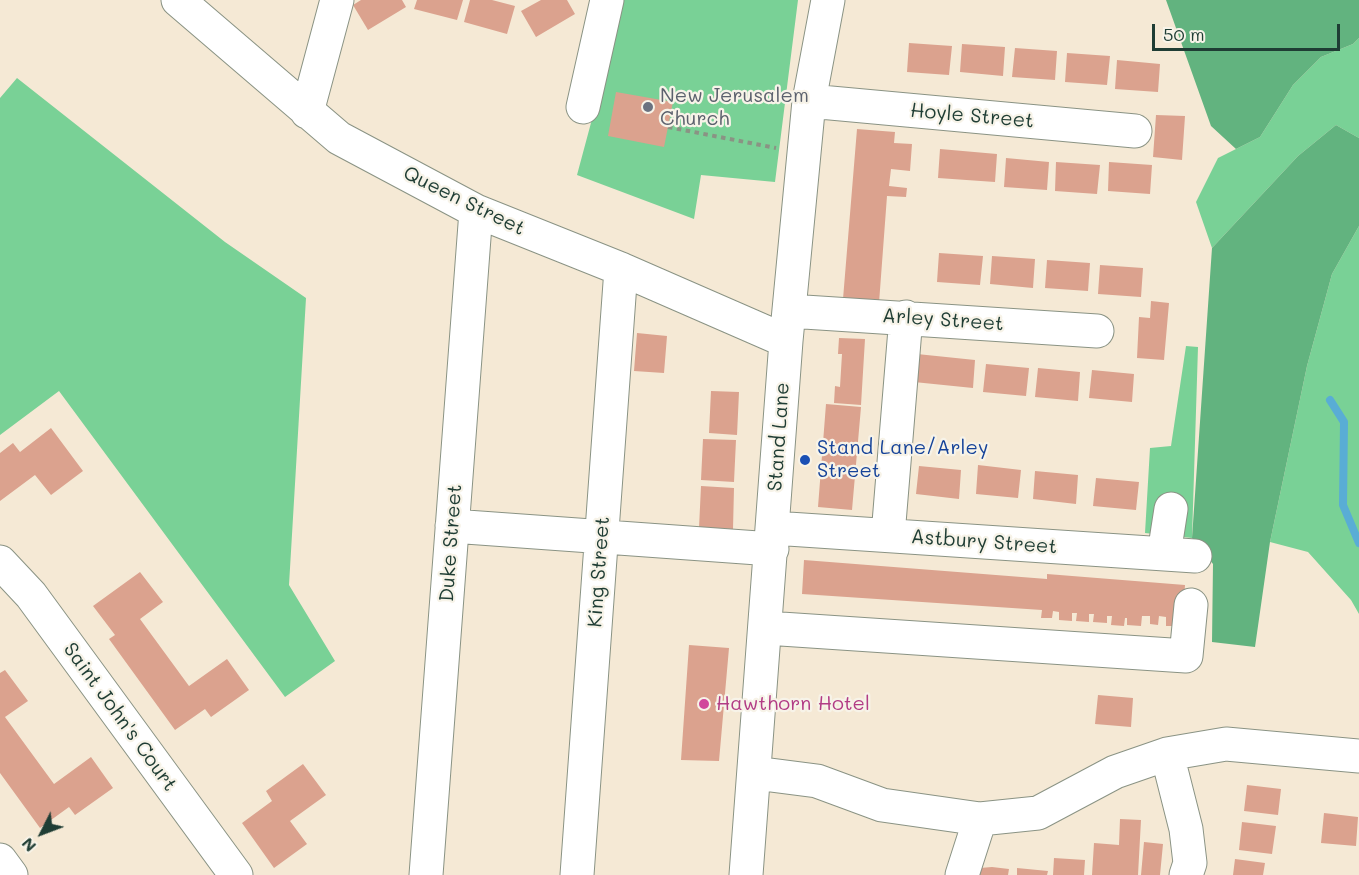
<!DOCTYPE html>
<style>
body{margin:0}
#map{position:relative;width:1359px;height:875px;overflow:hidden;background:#f5e9d5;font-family:Mali,sans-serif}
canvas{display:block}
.north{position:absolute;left:12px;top:803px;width:60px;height:60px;-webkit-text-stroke:4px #f7f3e8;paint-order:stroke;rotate:228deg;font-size:16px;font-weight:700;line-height:24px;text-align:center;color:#1f3d34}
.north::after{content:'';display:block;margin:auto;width:21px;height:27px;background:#1f3d34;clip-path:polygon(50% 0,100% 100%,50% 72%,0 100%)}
.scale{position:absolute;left:1152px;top:24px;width:188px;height:27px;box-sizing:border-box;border:3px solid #1f3d34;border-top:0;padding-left:8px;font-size:18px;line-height:21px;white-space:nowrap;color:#1f3d34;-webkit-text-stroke:4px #f7f3e8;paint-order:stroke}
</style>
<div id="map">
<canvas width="1359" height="875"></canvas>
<div class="north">N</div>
<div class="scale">50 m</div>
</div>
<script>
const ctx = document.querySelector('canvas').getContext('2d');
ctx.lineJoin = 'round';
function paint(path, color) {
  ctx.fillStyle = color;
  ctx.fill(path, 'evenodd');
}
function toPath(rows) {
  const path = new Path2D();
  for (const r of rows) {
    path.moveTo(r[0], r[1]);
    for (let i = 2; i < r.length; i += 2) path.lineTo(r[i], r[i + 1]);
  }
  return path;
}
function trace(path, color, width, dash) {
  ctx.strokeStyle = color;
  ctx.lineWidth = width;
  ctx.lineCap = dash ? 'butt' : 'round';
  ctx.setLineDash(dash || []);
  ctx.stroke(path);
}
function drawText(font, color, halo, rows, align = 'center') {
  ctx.font = font + ' Mali,sans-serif';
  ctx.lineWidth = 4.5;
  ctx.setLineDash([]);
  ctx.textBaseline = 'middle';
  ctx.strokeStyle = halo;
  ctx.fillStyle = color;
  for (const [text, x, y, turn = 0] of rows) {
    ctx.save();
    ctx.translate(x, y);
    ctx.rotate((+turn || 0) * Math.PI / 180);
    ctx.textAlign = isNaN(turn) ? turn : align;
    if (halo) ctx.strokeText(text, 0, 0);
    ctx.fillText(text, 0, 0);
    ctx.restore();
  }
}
paint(toPath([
 [624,0,798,0,775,182,701,175,694,219,577,175],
 [1359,38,1359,138,1336,125,1298,156,1212,248,1196,202,1218,158,1260,137,1293,85,1321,57,1353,44],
 [17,78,225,242,306,298,289,585,335,661,285,697,59,391,0,435,0,98],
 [1359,226,1359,614,1351,600,1308,552,1270,542,1307,366,1332,274],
 [1186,346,1198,347,1192,538,1145,533,1150,448,1171,446]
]), '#79d196');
paint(toPath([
 [1166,0,1359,0,1359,38,1353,44,1321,57,1293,85,1260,137,1236,149,1211,126],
 [1336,125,1359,138,1359,226,1332,274,1307,366,1270,542,1255,647,1212,642,1213,564,1192,538,1212,248,1298,156]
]), '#62b37f');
trace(toPath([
 [1330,400,1344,422,1343,505,1359,543]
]), '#59add5', 8);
paint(toPath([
 [361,0,402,0,406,7,368,30,353,5],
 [417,0,463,0,457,20,414,9],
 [470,0,492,0,515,6,507,34,464,22],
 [541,0,567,0,575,14,536,37,521,11],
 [909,43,952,46,949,75,907,72],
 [962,44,1005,47,1003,76,960,72],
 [1015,48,1057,51,1055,80,1012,77],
 [1067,53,1110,56,1107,85,1065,82],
 [1117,60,1160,64,1158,92,1115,89],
 [616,92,673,102,664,147,608,136],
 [1156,115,1185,116,1182,160,1153,157],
 [857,129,895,132,894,143,912,144,910,171,891,169,889,186,907,188,906,197,887,196,879,303,843,299],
 [940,149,997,154,995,182,938,178],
 [1006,158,1049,162,1047,190,1004,187],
 [1056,162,1100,165,1097,194,1055,191],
 [1109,162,1152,165,1150,194,1108,191],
 [939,253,983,256,980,285,937,282],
 [992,256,1035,259,1033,288,990,284],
 [1047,260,1090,263,1088,291,1045,288],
 [1100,265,1143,268,1141,297,1098,294],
 [1151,301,1169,303,1164,360,1137,358,1139,317,1150,318],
 [637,333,667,336,664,373,634,371],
 [839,338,865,339,861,405,834,403,835,386,840,387,842,354,838,354],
 [917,354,975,360,973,388,914,382],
 [986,364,1029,368,1026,396,983,392],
 [1038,368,1080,372,1078,401,1035,397],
 [1092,370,1134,374,1132,402,1089,398],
 [711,391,739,392,737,435,709,433],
 [826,404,861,407,852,510,818,507],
 [51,428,83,471,51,495,35,475,0,501,0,453,13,443,20,452],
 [703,439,736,440,734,482,701,480],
 [978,465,1021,470,1018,498,976,494],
 [919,466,961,470,959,499,916,494],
 [1035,471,1078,475,1076,504,1033,499],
 [1096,478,1139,482,1136,510,1093,506],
 [701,486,734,488,733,529,699,528],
 [804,560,1047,579,1047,574,1185,585,1183,617,1175,626,1166,626,1166,617,1159,616,1158,625,1150,624,1150,616,1142,616,1141,626,1127,625,1127,618,1125,618,1124,626,1111,625,1112,616,1107,616,1107,623,1093,622,1094,614,1089,614,1089,622,1076,621,1077,613,1072,613,1072,621,1059,620,1059,612,1053,611,1052,618,1041,618,1042,610,802,594],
 [140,572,163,602,140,619,189,686,227,659,249,690,211,717,205,709,175,730,109,639,115,635,93,606],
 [689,645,729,648,719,761,681,760],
 [5,670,28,701,5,717,54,784,91,757,113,788,75,815,69,807,40,828,0,773,0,673],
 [1098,695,1133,698,1131,727,1095,724],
 [303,764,326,795,290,821,307,844,274,868,242,823,272,801,266,791],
 [1247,785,1281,789,1278,815,1244,811],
 [1324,813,1358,817,1356,846,1321,843],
 [1120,819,1141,820,1138,875,1092,875,1094,843,1119,845],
 [1242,822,1276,826,1272,854,1239,850],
 [1144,842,1163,844,1160,875,1141,875],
 [1054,858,1085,860,1084,875,1053,875],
 [1235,859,1265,863,1263,875,1233,875],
 [992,867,1009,869,1008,875,979,875,980,868],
 [1017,868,1048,871,1047,875,1017,875]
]), '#dba28e');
const minor = toPath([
 [178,0,339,138,476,211,621,269,786,341],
 [809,101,1135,131],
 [583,107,607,0],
 [307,112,337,0],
 [789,311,1097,331],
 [452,526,772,549],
 [773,528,1195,556],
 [888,535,906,317],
 [1164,554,1171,509],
 [0,562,31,595,236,875],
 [766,628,1186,656,1191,605],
 [1167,754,1186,829,1190,863,1186,875],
 [755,773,817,781,882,805,980,819,1038,813,1115,772,1167,754,1226,744,1359,756],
 [426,875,476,211],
 [577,875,621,269],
 [746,875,786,341,809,101,828,0],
 [962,875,980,819]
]);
const major = toPath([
 [0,860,11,875]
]);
trace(minor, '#8a9384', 35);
trace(major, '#8a9384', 35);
trace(toPath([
 [668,127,776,148]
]), '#8a9384', 4, [4.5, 4.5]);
trace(minor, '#fff', 33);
trace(major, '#fff', 33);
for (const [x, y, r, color] of [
 [648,107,6,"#6b7280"],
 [805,460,6,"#1a4fb4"],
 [704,704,6,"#d1479c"]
]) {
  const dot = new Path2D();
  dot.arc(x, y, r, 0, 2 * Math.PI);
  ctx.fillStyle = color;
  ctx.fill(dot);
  trace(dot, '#f7f3e8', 2);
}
drawText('20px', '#5b616d', '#f7f3e8', [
 ["New Jerusalem",660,96],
 ["Church",660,119]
], 'left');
drawText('20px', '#1f3d34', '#f7f3e8', [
 ["Hoyle Street",972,116,5],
 ["Queen Street",464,201,26],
 ["Arley Street",943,320,4],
 ["Stand Lane",779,437,-86],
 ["Astbury Street",984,542,4],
 ["Duke Street",451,543,-86],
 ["King Street",599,572,-86],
 ["Saint John's Court",120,717,54]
]);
drawText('20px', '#164399', '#f7f3e8', [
 ["Stand Lane/Arley",817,448],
 ["Street",817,471]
], 'left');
drawText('20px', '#b23c85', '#f7f3e8', [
 ["Hawthorn Hotel",716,704]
], 'left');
</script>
